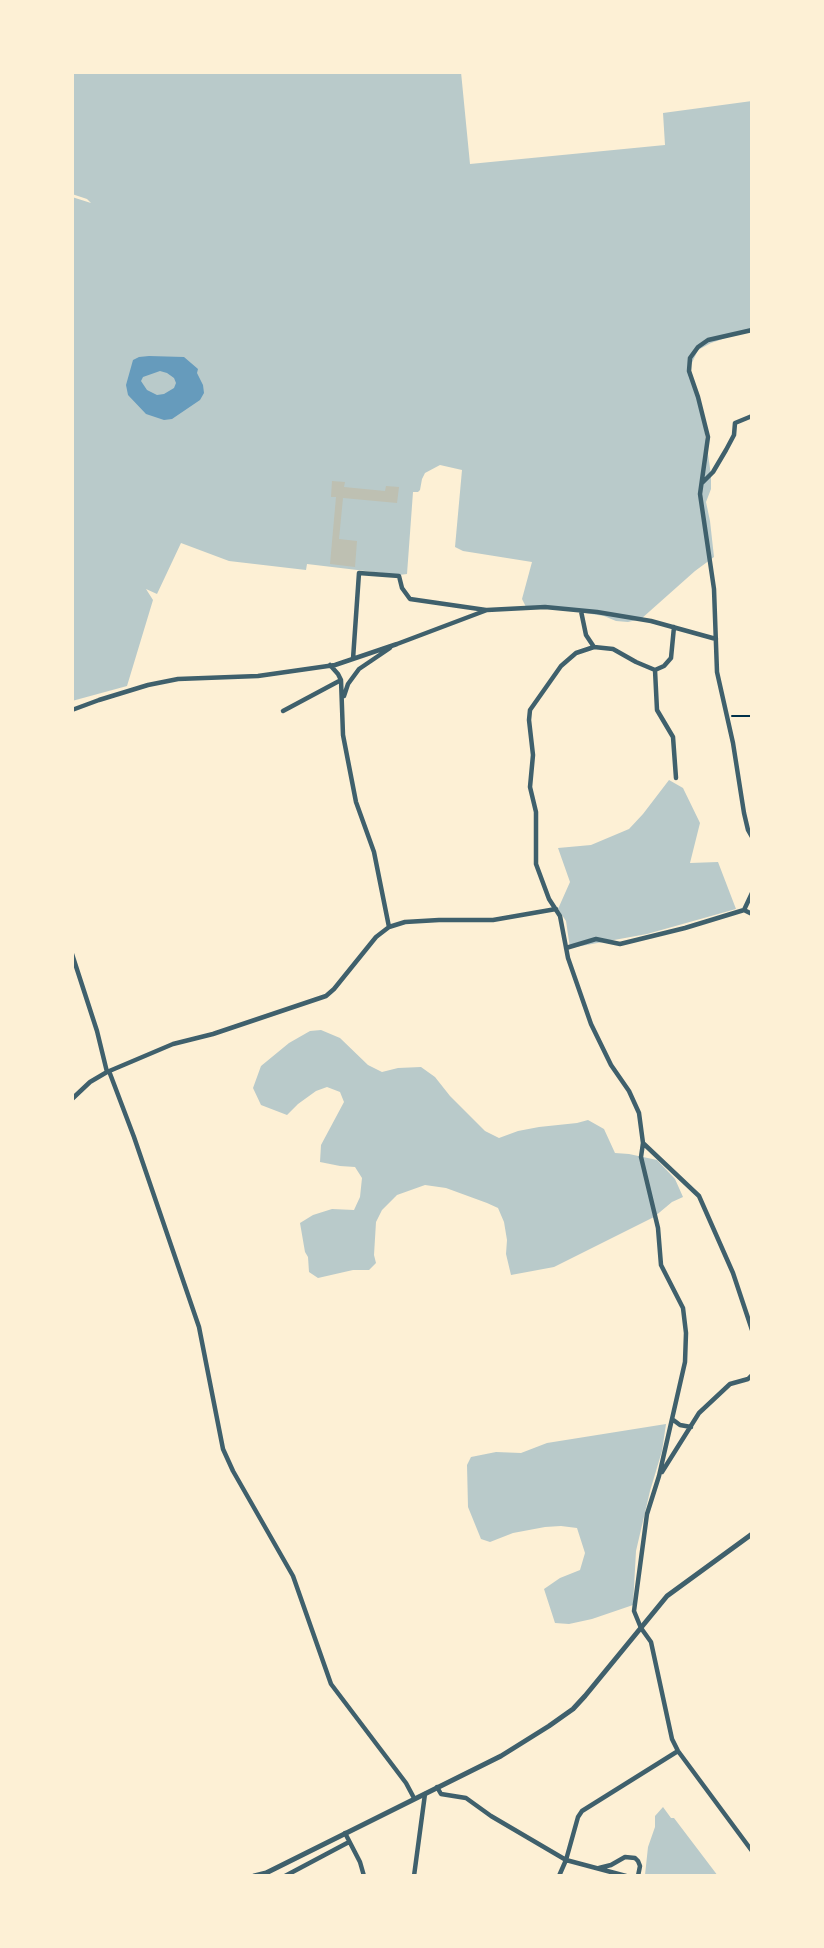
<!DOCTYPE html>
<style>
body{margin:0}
#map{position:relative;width:824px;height:1948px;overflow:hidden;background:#fdf0d5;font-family:"Space Grotesk",sans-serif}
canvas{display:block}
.frame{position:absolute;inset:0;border:74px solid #fdf0d5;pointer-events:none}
</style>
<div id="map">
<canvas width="824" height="1948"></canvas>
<div class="frame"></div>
</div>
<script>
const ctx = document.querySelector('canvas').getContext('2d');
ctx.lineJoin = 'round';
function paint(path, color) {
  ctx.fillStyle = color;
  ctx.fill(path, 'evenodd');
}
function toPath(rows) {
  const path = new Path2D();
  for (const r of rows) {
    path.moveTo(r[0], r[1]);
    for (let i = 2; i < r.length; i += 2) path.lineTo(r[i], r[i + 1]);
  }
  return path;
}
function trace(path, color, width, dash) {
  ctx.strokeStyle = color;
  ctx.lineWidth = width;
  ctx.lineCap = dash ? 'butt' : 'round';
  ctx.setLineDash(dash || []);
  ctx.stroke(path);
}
paint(toPath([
 [72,72,461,72,470,164,665,145,663,113,752,101,752,329,711,343,698,350,690,367,701,406,711,475,711,489,706,502,710,521,714,557,695,571,641,619,628,622,616,621,604,616,573,611,526,607,522,599,532,562,463,551,455,547,462,470,440,465,425,473,422,479,420,490,418,492,413,492,407,574,399,575,307,564,306,570,229,561,181,543,157,594,146,589,153,600,127,686,72,701,72,197,91,203,87,199,72,194],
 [669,780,683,788,700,823,690,863,718,862,736,909,647,934,570,948,566,921,558,909,570,882,558,848,591,845,629,829,643,814],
 [321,1030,340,1038,368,1065,382,1072,398,1068,421,1067,435,1077,450,1096,485,1131,499,1138,518,1131,539,1127,577,1123,588,1120,604,1129,615,1153,629,1154,657,1160,675,1179,683,1197,672,1202,654,1217,554,1267,511,1275,506,1254,507,1240,504,1222,498,1208,487,1203,446,1188,425,1185,397,1195,382,1210,376,1222,374,1255,376,1263,369,1270,353,1270,318,1278,309,1272,308,1257,305,1252,300,1223,313,1215,332,1209,354,1210,360,1197,362,1178,355,1167,340,1166,320,1162,321,1145,344,1102,340,1092,327,1087,316,1091,298,1104,287,1115,261,1105,253,1088,261,1066,289,1043,310,1031],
 [666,1424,662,1451,650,1491,636,1551,633,1605,592,1619,569,1624,555,1623,544,1589,560,1578,580,1570,585,1553,577,1528,561,1526,545,1527,513,1533,490,1542,481,1539,468,1507,467,1465,471,1457,496,1452,521,1453,547,1443],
 [663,1807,671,1818,674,1818,718,1876,644,1876,645,1875,648,1847,655,1827,655,1816]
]), '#b9caca');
paint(toPath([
 [149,356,184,357,198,369,197,373,203,385,204,393,200,400,172,419,164,420,146,414,128,395,126,385,133,360,139,357],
 [160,371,167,373,174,378,176,383,174,388,164,394,157,395,147,390,141,381,143,377]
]), '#669bbc');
paint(toPath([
 [332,481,345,482,344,487,385,491,386,486,399,487,397,503,343,498,339,539,357,541,355,567,330,564,336,497,331,497]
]), '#bec0b2');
trace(toPath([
 [732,716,752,716]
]), '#003049', 2);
trace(toPath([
 [752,330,708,340,698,347,690,358,689,371,698,397,708,437,700,494,714,589,717,672,733,743,744,813,748,830,752,837],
 [702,483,713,472,726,450,734,435,735,423,752,416],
 [581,611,586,635,594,647],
 [674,627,671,658,664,666,655,670,636,662,613,649,594,647,576,653,561,666,530,710,529,720,533,755,530,787,536,812,536,864,549,899,560,916,568,958,591,1024,611,1065,629,1091,639,1113,643,1143,641,1157,658,1228,661,1265,683,1308,686,1333,685,1362,659,1476,647,1514,634,1611,641,1628,651,1642,672,1739,678,1751,752,1851],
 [353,659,359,573,399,576,402,588,410,599,486,610],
 [330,665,338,674,341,680,343,735,356,802,374,852,389,927],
 [655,670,657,710,673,737,676,778],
 [344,696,348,684,359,669,390,648],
 [72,710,99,700,148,685,178,679,258,676,335,665,397,644,487,610,545,607,597,612,651,621,716,639],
 [283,711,341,680],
 [744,910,752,893],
 [744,910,752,914],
 [566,948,596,939,620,944,685,928,744,910],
 [72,954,97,1031,107,1072],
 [109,1071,134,1137,199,1327,223,1449,233,1471,293,1576,331,1684,406,1783,414,1798],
 [72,1099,90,1082,107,1072,173,1044,213,1034,326,996,334,989,376,937,389,927,405,922,439,920,493,920,556,909],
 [644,1144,699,1196,733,1273,752,1330],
 [672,1419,680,1425,691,1427],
 [662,1472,699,1413,730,1384,748,1379,752,1375],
 [437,1787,441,1794,466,1798,491,1816,566,1860,626,1876],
 [345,1833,360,1862,364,1876],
 [599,1868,611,1865,625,1857,635,1858,638,1861,640,1866,638,1876],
 [285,1876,349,1842],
 [414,1876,425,1794],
 [559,1876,566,1860,578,1817,582,1811,678,1751]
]), '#3f606c', 4.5);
trace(toPath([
 [254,1876,266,1873,501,1756,549,1726,573,1709,585,1696,667,1596,752,1534]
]), '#3f606c', 5);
</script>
